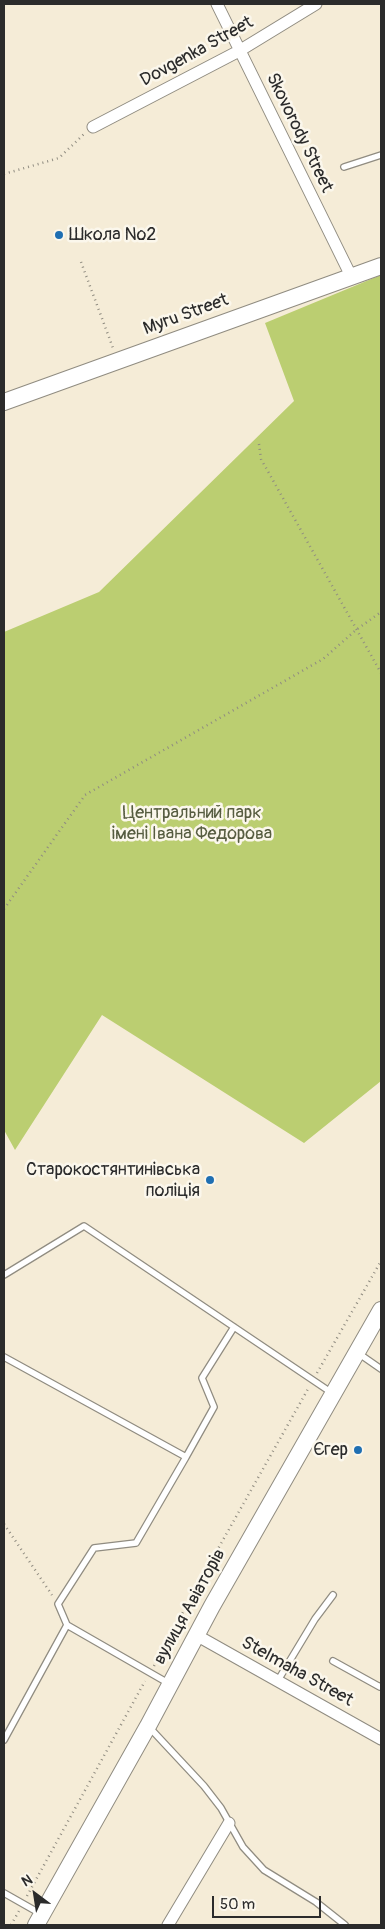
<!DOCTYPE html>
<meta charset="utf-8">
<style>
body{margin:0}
#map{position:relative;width:385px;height:1929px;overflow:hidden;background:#f5ecd7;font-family:Pangolin,sans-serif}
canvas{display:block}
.frame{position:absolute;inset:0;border:5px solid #2b2b2b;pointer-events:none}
.north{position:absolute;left:10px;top:1869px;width:50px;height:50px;-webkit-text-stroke:4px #fbf7ec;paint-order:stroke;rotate:329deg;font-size:14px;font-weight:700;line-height:20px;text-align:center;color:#2b2b2b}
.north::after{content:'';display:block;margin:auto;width:18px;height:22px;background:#2b2b2b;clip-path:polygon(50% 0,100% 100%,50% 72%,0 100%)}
.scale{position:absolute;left:212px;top:1896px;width:109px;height:22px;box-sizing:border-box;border:2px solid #2b2b2b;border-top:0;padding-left:6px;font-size:15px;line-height:18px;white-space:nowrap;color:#2b2b2b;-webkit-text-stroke:4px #fbf7ec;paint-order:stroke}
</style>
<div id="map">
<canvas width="385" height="1929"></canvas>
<div class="frame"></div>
<div class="north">N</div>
<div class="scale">50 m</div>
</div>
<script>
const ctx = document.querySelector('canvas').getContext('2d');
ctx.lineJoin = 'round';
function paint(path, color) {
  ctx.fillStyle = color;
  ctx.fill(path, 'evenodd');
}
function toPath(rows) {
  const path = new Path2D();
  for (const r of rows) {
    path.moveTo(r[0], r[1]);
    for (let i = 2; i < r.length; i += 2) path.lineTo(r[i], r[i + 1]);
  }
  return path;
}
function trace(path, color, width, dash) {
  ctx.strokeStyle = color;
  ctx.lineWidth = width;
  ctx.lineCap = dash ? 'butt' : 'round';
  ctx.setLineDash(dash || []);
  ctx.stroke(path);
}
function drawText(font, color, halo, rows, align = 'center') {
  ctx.font = font + ' Pangolin,sans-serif';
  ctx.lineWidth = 5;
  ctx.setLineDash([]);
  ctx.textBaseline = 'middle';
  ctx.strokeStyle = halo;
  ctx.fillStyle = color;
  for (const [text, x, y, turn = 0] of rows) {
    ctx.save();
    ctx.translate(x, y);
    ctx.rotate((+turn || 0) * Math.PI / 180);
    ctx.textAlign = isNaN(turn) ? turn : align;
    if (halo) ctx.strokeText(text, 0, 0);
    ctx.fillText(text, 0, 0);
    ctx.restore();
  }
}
paint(toPath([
 [381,275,381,1081,304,1143,102,1015,15,1150,4,1130,4,632,99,592,294,401,265,323]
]), '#bbce71');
const lane = toPath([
 [344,167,381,155],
 [4,1275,84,1226,332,1393],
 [358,1353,381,1369],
 [4,1357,186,1457,136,1543,94,1548,58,1604,67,1625,168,1683],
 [186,1457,214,1407,202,1378,234,1327],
 [333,1661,380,1687,381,1686],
 [277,1682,315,1619,333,1595],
 [149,1727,204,1786,221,1808,243,1847,264,1870,316,1902,345,1925],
 [4,1740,67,1625],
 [4,1893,41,1914]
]);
const street = toPath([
 [217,4,351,276],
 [93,127,239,51,316,4],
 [196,1635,381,1739],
 [168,1925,229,1823]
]);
const secondary = toPath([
 [4,402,381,266],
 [36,1925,148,1726,212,1606,381,1310]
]);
trace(lane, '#908c81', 8);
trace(street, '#908c81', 13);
trace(secondary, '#908c81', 18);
trace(toPath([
 [4,174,59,158,84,134],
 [81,262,113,348],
 [259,444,261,459,381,673],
 [4,909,85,795,323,659,356,630,381,612],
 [317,1373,381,1261],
 [4,1524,52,1595],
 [154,1666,192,1595,308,1389],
 [27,1896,145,1681],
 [11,1925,19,1911]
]), '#908c81', 2.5, [1, 4]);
trace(lane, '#fff', 5.5);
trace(street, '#fff', 11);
trace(secondary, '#fff', 16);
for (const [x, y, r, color] of [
 [59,235,5,"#1f6fb2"],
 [210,1180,5,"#1f6fb2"],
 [358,1450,5,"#1f6fb2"]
]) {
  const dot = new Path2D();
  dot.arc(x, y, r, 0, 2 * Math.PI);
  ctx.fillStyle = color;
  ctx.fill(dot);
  trace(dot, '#fbf7ec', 2);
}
drawText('18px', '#2b2b2b', '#fbf7ec', [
 ["Dovgenka Street",197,52,-29],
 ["Skovorody Street",299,133,64],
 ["Myru Street",186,315,-20],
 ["вулиця Авіаторів",190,1607,-61],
 ["Stelmaha Street",297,1672,29]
]);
drawText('18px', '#2b2b2b', '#fbf7ec', [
 ["Школа №2",69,235,"left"],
 ["Старокостянтинівська",200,1170],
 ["поліція",200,1191],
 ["Єгер",348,1450]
], 'right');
drawText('18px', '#565c40', '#fbf7ec', [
 ["Центральний парк",192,813],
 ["імені Івана Федорова",192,834]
]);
</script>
